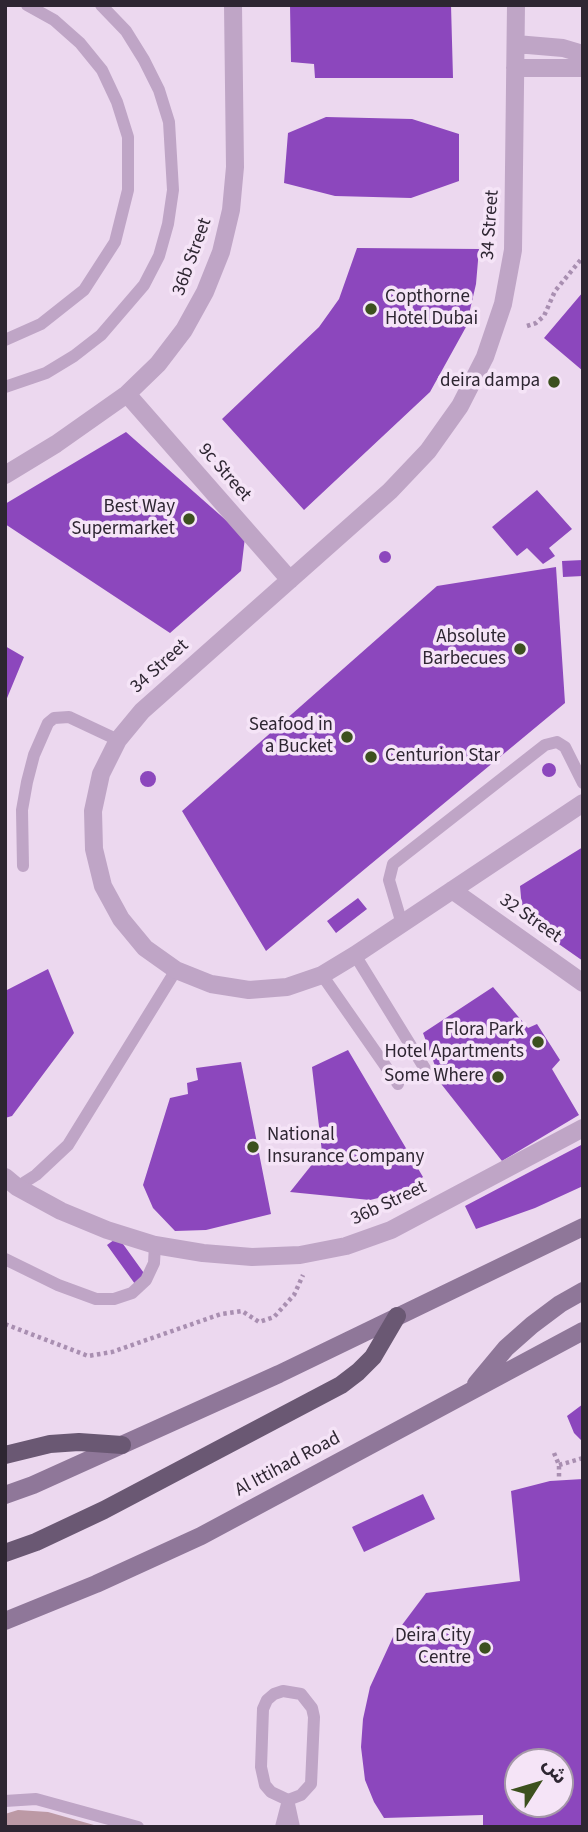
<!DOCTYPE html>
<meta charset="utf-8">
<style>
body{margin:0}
#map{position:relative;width:588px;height:1832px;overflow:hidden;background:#ecd8ef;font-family:"Source Sans 3","Noto Sans Arabic",sans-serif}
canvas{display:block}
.frame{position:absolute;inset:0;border:7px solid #2e2632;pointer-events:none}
.north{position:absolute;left:504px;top:1748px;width:70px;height:70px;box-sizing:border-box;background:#f5e4f7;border:2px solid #a598a8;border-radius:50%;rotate:53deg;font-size:19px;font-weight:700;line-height:28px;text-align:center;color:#2e2632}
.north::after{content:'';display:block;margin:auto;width:24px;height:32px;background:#3c501e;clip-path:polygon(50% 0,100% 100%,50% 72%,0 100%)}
</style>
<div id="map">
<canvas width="588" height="1832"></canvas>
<div class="frame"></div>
<div class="north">ش</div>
</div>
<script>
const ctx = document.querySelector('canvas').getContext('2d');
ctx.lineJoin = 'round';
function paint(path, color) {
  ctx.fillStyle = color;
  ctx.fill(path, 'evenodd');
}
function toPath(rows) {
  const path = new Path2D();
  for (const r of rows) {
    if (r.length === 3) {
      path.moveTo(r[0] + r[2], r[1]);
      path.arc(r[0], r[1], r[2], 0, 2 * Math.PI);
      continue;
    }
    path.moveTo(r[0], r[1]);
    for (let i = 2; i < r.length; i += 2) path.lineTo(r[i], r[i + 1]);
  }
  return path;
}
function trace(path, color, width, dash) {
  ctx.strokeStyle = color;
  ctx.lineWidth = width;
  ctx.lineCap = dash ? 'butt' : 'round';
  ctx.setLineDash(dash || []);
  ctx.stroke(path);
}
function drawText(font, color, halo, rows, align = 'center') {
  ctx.font = font + ' "Source Sans 3",sans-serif';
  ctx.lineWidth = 7;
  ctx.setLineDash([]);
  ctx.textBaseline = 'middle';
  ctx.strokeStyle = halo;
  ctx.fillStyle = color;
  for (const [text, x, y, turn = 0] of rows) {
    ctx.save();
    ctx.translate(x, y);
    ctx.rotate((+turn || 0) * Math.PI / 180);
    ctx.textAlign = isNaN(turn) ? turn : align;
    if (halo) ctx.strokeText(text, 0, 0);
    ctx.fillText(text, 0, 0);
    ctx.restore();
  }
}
paint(toPath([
 [18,1810,48,1812,101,1827,5,1827,5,1814]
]), '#bc99a5');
paint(toPath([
 [290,5,451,5,453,78,315,78,314,64,291,62],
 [326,117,412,119,459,134,459,181,411,198,335,196,284,183,288,133],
 [357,248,479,249,476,284,466,327,430,392,304,510,222,419,319,327,339,299],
 [583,292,583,371,544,338],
 [126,432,245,537,241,571,170,633,5,524,5,504],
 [537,490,572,529,549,548,555,556,543,564,527,548,517,556,492,527],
 [385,557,6],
 [583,560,583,576,563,577,562,561],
 [556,567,565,703,266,951,182,811,437,586],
 [5,646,24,657,5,703],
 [549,770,7],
 [148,779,8],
 [583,847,583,961,523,919,520,886],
 [358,898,367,909,336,933,327,921],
 [48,969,74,1033,12,1116,5,1118,5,991],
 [493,987,528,1028,537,1024,560,1060,552,1069,579,1115,502,1161,442,1085,423,1033],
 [348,1050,423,1177,403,1192,370,1200,290,1192,322,1152,312,1067],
 [241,1062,271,1214,206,1230,175,1231,153,1208,143,1185,170,1098,188,1094,187,1083,198,1080,196,1068],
 [583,1144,583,1186,535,1208,476,1229,465,1206],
 [118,1237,146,1276,135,1284,107,1245],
 [583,1404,583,1442,574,1433,567,1416],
 [583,1479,583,1827,483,1827,483,1815,384,1818,374,1802,365,1780,361,1747,363,1719,370,1687,393,1637,426,1593,520,1581,511,1491,550,1481],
 [518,1762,560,1762,560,1804,518,1804],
 [423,1494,435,1519,364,1552,352,1527]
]), '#8c47bd');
trace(toPath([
 [527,326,536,323,544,316,555,291,583,257],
 [5,1324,88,1356,112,1352,221,1314,242,1311,259,1322,274,1317,294,1295,303,1275],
 [554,1453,559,1465,559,1480],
 [559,1465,583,1458]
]), '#a98fb1', 4.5, [3.5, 3.5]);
trace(toPath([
 [5,340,41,324,84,290,115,242,128,190,128,137,117,102,102,70,80,43,54,20,27,5],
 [5,387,46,373,74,356,101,335,144,285,159,256,168,224,173,190,169,122,159,90,144,60,126,31,101,5],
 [23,866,22,810,27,782,34,755,48,723,54,718,69,717,118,740],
 [402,924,389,880,393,864,545,745,557,742,565,747,583,783],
 [355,955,427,1072],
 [322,975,398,1084],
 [17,1187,36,1175,68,1145,176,970],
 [5,1259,58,1285,96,1299,114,1299,132,1293,146,1280,154,1263,155,1245],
 [283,1691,301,1694,312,1708,314,1717,311,1784,301,1795,288,1800,271,1792,265,1785,261,1767,263,1709,267,1700,274,1694,283,1691],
 [5,1801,36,1799,138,1827],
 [289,1804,294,1827],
 [281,1827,288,1800]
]), '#bfa5c6', 12);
trace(toPath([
 [516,5,513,250,503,304,485,357,460,406,428,451,390,491,142,711,118,740,101,774,93,811,94,849,103,886,121,919,145,948,176,970,211,984,249,990,287,987,322,975,355,955,583,803],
 [516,44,563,48,583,54],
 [515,68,583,68],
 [127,394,290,580],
 [5,475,56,444,127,394,158,364,184,330,205,292,221,252,231,210,235,167,233,5],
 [452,890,583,983],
 [5,1177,17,1187,61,1211,107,1230,155,1245,203,1253,252,1257,300,1255,346,1246,391,1230,583,1128]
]), '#bfa5c6', 18);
trace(toPath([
 [476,1384,506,1348,532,1325,560,1304,583,1291],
 [5,1495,33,1485,279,1374,583,1227],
 [5,1621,96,1584,201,1536,583,1331]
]), '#8f7799', 18);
trace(toPath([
 [5,1455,50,1444,79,1442,122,1445],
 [5,1553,36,1542,104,1510,341,1385,358,1372,373,1357,397,1316]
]), '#6a5873', 18);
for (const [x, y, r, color] of [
 [371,309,7,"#3c501e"],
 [554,382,7,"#3c501e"],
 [189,519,7,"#3c501e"],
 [520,649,7,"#3c501e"],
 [347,737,7,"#3c501e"],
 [371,757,7,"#3c501e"],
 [538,1042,7,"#3c501e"],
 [498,1077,7,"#3c501e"],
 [253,1147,7,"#3c501e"],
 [485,1648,7,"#3c501e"]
]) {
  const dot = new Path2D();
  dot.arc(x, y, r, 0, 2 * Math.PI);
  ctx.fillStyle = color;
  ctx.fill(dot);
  trace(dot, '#f5e4f7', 2.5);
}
drawText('19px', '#2e2632', '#f5e4f7', [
 ["34 Street",491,225,-86],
 ["36b Street",193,257,-70],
 ["9c Street",224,473,49],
 ["34 Street",160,667,-42],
 ["32 Street",530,919,35],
 ["36b Street",389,1204,-25],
 ["Al Ittihad Road",288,1465,-28]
]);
drawText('19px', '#2e2632', '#f5e4f7', [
 ["Copthorne",385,298,"left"],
 ["Hotel Dubai",385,320,"left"],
 ["deira dampa",540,382],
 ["Best Way",175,508],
 ["Supermarket",175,530],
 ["Absolute",506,638],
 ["Barbecues",506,660],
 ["Seafood in",333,726],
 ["a Bucket",333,748],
 ["Centurion Star",385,757,"left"],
 ["Flora Park",524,1031],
 ["Hotel Apartments",524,1053],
 ["Some Where",484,1077],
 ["National",267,1136,"left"],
 ["Insurance Company",267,1158,"left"],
 ["Deira City",471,1637],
 ["Centre",471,1659]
], 'right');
</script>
